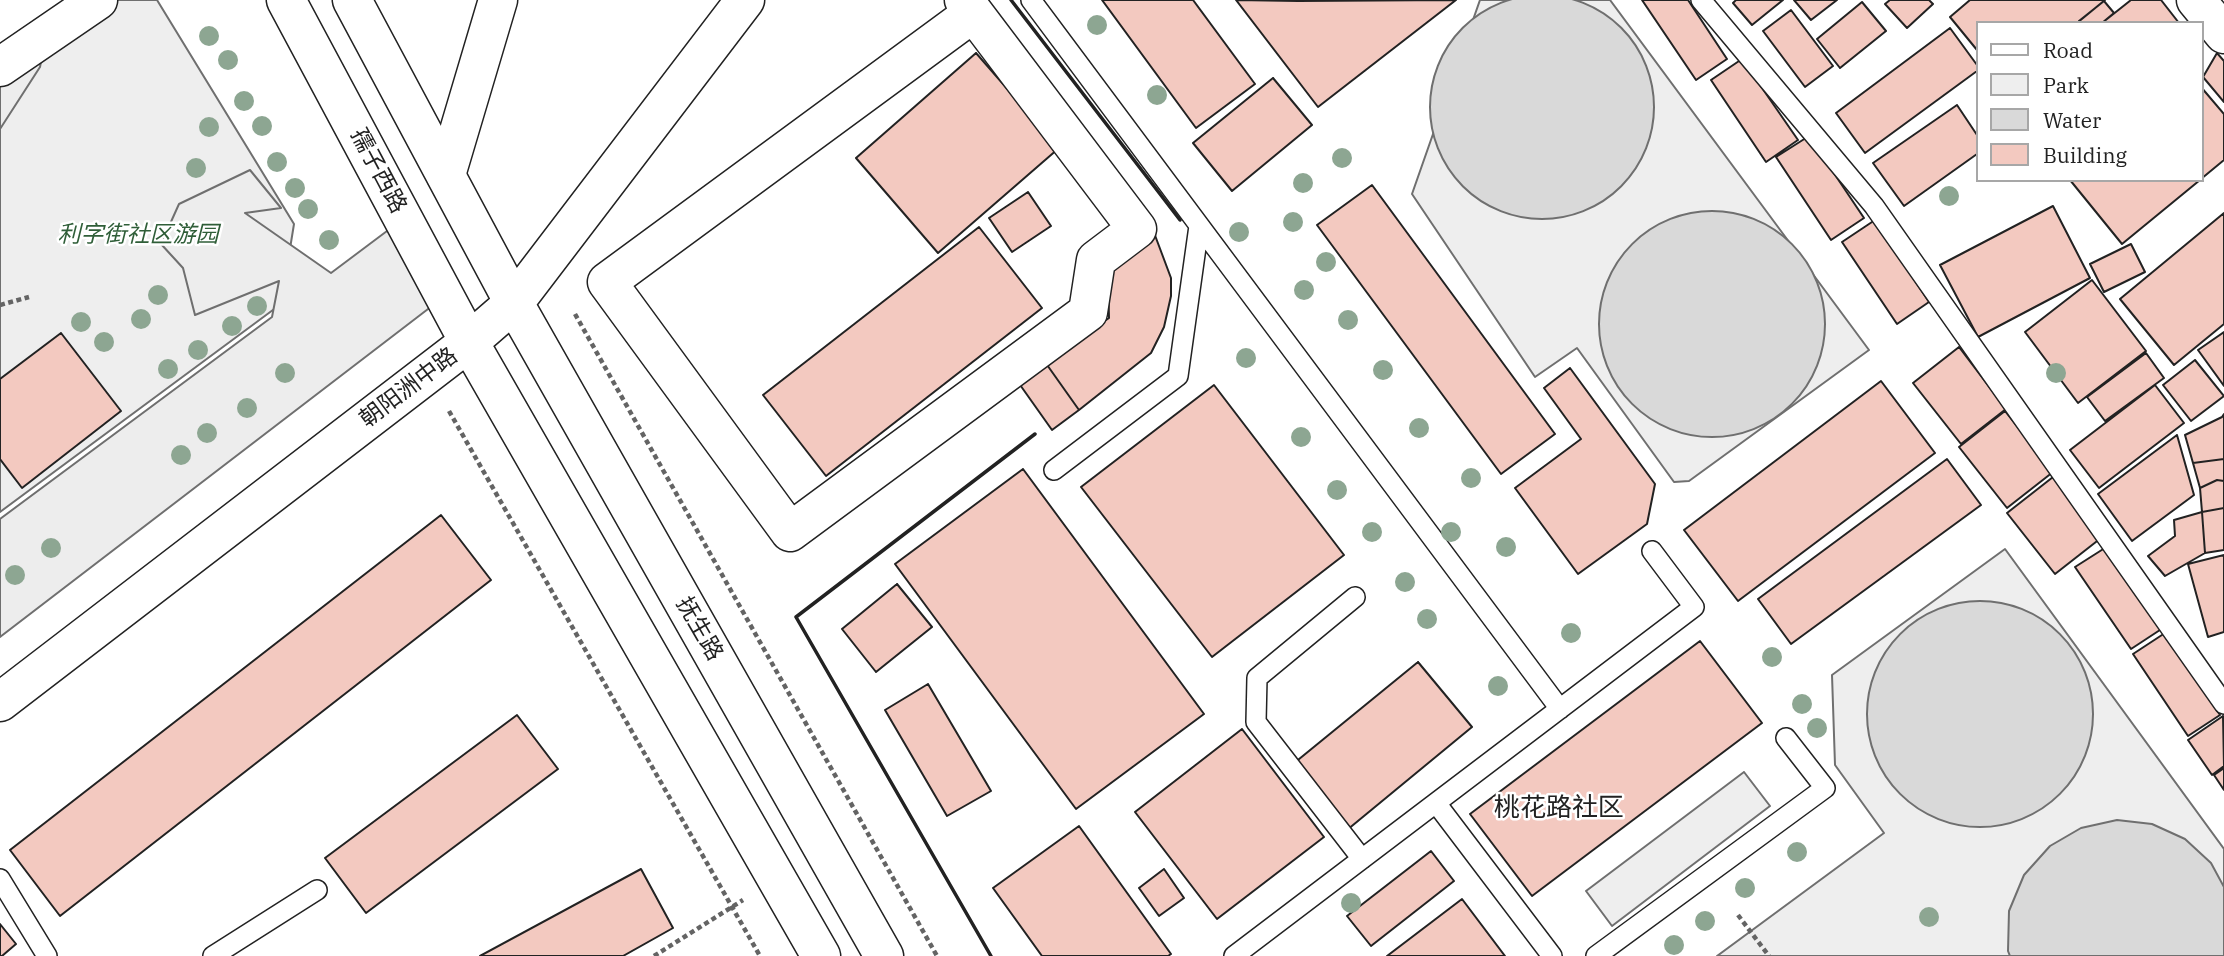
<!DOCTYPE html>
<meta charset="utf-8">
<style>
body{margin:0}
#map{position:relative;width:2224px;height:956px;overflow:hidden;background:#fff;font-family:"IBM Plex Serif",serif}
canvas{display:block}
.legend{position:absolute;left:1976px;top:21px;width:228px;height:161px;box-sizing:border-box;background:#fff;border:2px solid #a7a7a7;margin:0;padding:9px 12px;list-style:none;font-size:21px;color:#222}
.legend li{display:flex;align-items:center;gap:14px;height:35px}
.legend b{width:35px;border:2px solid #a7a7a7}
</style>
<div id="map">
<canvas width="2224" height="956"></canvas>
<ul class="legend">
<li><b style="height:9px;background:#fff"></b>Road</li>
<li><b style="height:19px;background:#eee"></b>Park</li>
<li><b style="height:19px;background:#d9d9d9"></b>Water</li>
<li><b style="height:19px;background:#f3c9c0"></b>Building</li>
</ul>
</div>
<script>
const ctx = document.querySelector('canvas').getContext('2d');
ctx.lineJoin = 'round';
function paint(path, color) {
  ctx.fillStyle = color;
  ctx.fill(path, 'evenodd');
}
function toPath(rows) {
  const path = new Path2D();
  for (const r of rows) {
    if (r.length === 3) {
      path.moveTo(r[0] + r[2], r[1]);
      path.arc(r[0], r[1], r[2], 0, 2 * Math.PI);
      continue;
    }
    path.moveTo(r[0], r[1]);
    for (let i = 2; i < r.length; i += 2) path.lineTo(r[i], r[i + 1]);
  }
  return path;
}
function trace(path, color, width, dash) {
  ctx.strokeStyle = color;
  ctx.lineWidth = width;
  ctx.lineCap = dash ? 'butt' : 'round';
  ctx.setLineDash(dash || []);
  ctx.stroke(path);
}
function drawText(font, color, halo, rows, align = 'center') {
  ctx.font = font + ' "IBM Plex Serif","Noto Sans SC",serif';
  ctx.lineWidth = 5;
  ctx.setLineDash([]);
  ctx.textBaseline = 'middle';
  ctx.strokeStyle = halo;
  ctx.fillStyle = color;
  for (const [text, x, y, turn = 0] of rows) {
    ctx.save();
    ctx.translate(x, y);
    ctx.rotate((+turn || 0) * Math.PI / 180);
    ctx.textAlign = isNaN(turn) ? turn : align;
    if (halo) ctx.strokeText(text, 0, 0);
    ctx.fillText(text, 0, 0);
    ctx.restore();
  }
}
const green = toPath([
 [117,0,157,0,294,224,281,304,0,512,0,80,117,0],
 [1480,0,1610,0,1869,350,1689,481,1674,482,1577,348,1535,377,1412,194,1480,0],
 [2005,549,2224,849,2224,956,1717,956,1884,833,1835,765,1832,675,2005,549],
 [1744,772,1770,806,1612,926,1586,891,1744,772]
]);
paint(green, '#eee');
trace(green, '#6f6f6f', 2);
const parking = toPath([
 [46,35,40,67,0,129,0,67,46,35],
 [250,170,281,208,245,213,331,273,403,219,445,296,0,637,0,519,272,317,279,281,195,315,183,268,161,244,179,204,250,170]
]);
paint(parking, '#ededed');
trace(parking, '#6f6f6f', 2);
const water = toPath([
 [1542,107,112],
 [1712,324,113],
 [1980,714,113],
 [2117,820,2152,824,2185,839,2211,863,2224,887,2224,956,2010,956,2008,951,2009,911,2024,875,2050,846,2081,828,2117,820]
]);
paint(water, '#d9d9d9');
trace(water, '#6f6f6f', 2);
const building = toPath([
 [1102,0,1193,0,1255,84,1196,128,1102,0],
 [1236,0,1298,1,1456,0,1318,107,1236,0],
 [1642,0,1688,0,1727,59,1696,80,1642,0],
 [1736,0,1783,0,1752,25,1733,3,1736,0],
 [1794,0,1837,0,1811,20,1794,0],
 [1890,0,1929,0,1933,4,1907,28,1885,4,1890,0],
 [1970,0,2105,0,2077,23,1977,23,1977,50,1950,17,1970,0],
 [2131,0,2161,0,2179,23,2102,23,2131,0],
 [2104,1,2114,13,2102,23,2081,23,2079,21,2104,1],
 [1862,2,1886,31,1840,68,1817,39,1862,2],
 [1791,10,1833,66,1805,87,1763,31,1791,10],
 [1950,28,1977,65,1977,71,1865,153,1836,113,1950,28],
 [976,53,1059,148,938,253,856,158,976,53],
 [2217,53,2224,61,2224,102,2203,77,2217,53],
 [1742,59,1798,140,1766,162,1711,80,1742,59],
 [1273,78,1312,125,1232,191,1193,143,1273,78],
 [2201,87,2224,114,2224,160,2201,179,2201,87],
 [1957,105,1977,135,1977,154,1904,206,1873,163,1957,105],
 [1809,136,1864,218,1831,240,1776,157,1809,136],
 [2070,180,2200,180,2122,244,2070,180],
 [1372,185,1555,434,1501,474,1317,225,1372,185],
 [1028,192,1051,226,1012,252,989,218,1028,192],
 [2053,206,2090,278,1978,337,1940,265,2053,206],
 [2224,213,2224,324,2174,365,2120,299,2224,213],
 [1875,220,1929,302,1897,324,1842,242,1875,220],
 [979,227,1042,308,826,476,763,395,979,227],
 [1153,230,1171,278,1171,296,1164,327,1151,353,1079,410,1045,362,1109,318,1108,281,1103,268,1153,230],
 [2131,244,2145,272,2104,292,2090,264,2131,244],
 [2092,280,2146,351,2078,403,2025,332,2092,280],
 [2224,332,2224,386,2198,350,2224,332],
 [61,333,121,411,22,488,0,459,0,379,61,333],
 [1959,347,2006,409,1961,444,1913,383,1959,347],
 [2146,353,2164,378,2105,421,2087,397,2146,353],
 [2195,360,2224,396,2191,421,2163,385,2195,360],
 [1045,362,1079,410,1052,430,1018,382,1045,362],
 [1570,368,1655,484,1647,524,1578,574,1515,488,1581,439,1544,388,1570,368],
 [1881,381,1935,453,1738,601,1684,530,1881,381],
 [1214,385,1344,555,1212,657,1081,487,1214,385],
 [2155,385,2184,423,2099,488,2070,450,2155,385],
 [2005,411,2053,472,2007,508,1959,447,2005,411],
 [2224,414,2224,459,2193,463,2185,435,2222,417,2224,414],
 [2177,435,2194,495,2132,541,2098,494,2177,435],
 [1947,459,1981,505,1791,644,1758,599,1947,459],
 [2224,459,2224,481,2217,480,2200,488,2193,463,2224,459],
 [1023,469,1204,714,1076,809,895,564,1023,469],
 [2053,477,2101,538,2055,574,2007,513,2053,477],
 [2217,480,2224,481,2224,508,2202,512,2200,488,2217,480],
 [2224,508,2224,550,2205,553,2202,512,2224,508],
 [2202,512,2205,553,2165,576,2148,556,2175,536,2174,520,2202,512],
 [441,515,491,580,60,916,10,850,441,515],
 [2108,546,2163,628,2131,649,2075,567,2108,546],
 [2224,555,2224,632,2208,637,2188,564,2224,555],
 [897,584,932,627,876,672,842,629,897,584],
 [2165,633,2220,715,2188,736,2133,654,2165,633],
 [1700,641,1762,723,1532,896,1470,814,1700,641],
 [1418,662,1472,727,1347,830,1293,764,1418,662],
 [928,684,991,791,947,816,885,710,928,684],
 [517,715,558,769,366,913,325,858,517,715],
 [2223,716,2224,766,2212,775,2188,740,2223,716],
 [1242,729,1324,837,1217,919,1135,812,1242,729],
 [2224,768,2224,790,2214,775,2224,768],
 [1079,826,1171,954,1168,956,1042,956,993,888,1079,826],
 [1431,851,1454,881,1371,946,1347,916,1431,851],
 [641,869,673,928,623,956,480,956,641,869],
 [1164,869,1184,898,1159,916,1139,888,1164,869],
 [1462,899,1505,956,1387,956,1462,899],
 [0,924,16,944,2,956,0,956,0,924]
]);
paint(building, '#f3c9c0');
trace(building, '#222', 2);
const service = toPath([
 [1031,0,1560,709],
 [1701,0,1874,206,2224,704],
 [1054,470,1178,376,1199,226],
 [1355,597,1257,678,1256,722,1362,859],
 [1436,803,1552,956],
 [0,879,47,956],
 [213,956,317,890],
 [1234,956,1694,607,1652,551],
 [1596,956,1825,788,1786,738]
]);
const minor = toPath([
 [964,0,1137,229,1096,260,1088,312,790,532,607,282,973,13],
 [2196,0,2224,34],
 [0,67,98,0],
 [446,175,498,0]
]);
const secondary = toPath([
 [286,0,469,342,821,956],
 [352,0,514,303,884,956],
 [0,702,469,342,514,303,745,0]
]);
trace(service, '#222', 22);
trace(minor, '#222', 41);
trace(secondary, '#222', 41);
trace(toPath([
 [0,305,29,297],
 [575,314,937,956],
 [449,411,760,956],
 [1738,915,1769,956],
 [654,956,743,900]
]), '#646464', 4.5, [5, 3.5]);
trace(service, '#fff', 19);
trace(minor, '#fff', 38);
trace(secondary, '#fff', 38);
trace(toPath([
 [1011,0,1180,220],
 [991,956,796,617,1035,434]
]), '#222', 3.5);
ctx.fillStyle = '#8da692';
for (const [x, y] of [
 [1097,25],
 [209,36],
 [228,60],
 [1157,95],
 [244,101],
 [262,126],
 [209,127],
 [1342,158],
 [277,162],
 [196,168],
 [1303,183],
 [295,188],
 [1949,196],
 [308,209],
 [1293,222],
 [1239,232],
 [329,240],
 [1326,262],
 [1304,290],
 [158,295],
 [257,306],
 [141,319],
 [1348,320],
 [81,322],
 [232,326],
 [104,342],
 [198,350],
 [1246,358],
 [168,369],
 [1383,370],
 [285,373],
 [2056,373],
 [247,408],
 [1419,428],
 [207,433],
 [1301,437],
 [181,455],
 [1471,478],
 [1337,490],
 [1372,532],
 [1451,532],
 [1506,547],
 [51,548],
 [15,575],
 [1405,582],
 [1427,619],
 [1571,633],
 [1772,657],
 [1498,686],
 [1802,704],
 [1817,728],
 [1797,852],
 [1745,888],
 [1351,903],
 [1929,917],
 [1705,921],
 [1674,945]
]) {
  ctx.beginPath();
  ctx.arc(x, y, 10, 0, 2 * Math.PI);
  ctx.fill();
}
drawText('23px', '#222', '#fff', [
 ["孺子西路",378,171,62],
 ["朝阳洲中路",409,388,-37],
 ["抚生路",699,629,60]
]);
drawText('italic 23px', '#2f5e38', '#fff', [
 ["利字街社区游园",138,235]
]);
drawText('26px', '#222', '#fff', [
 ["桃花路社区",1559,808]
]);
</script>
